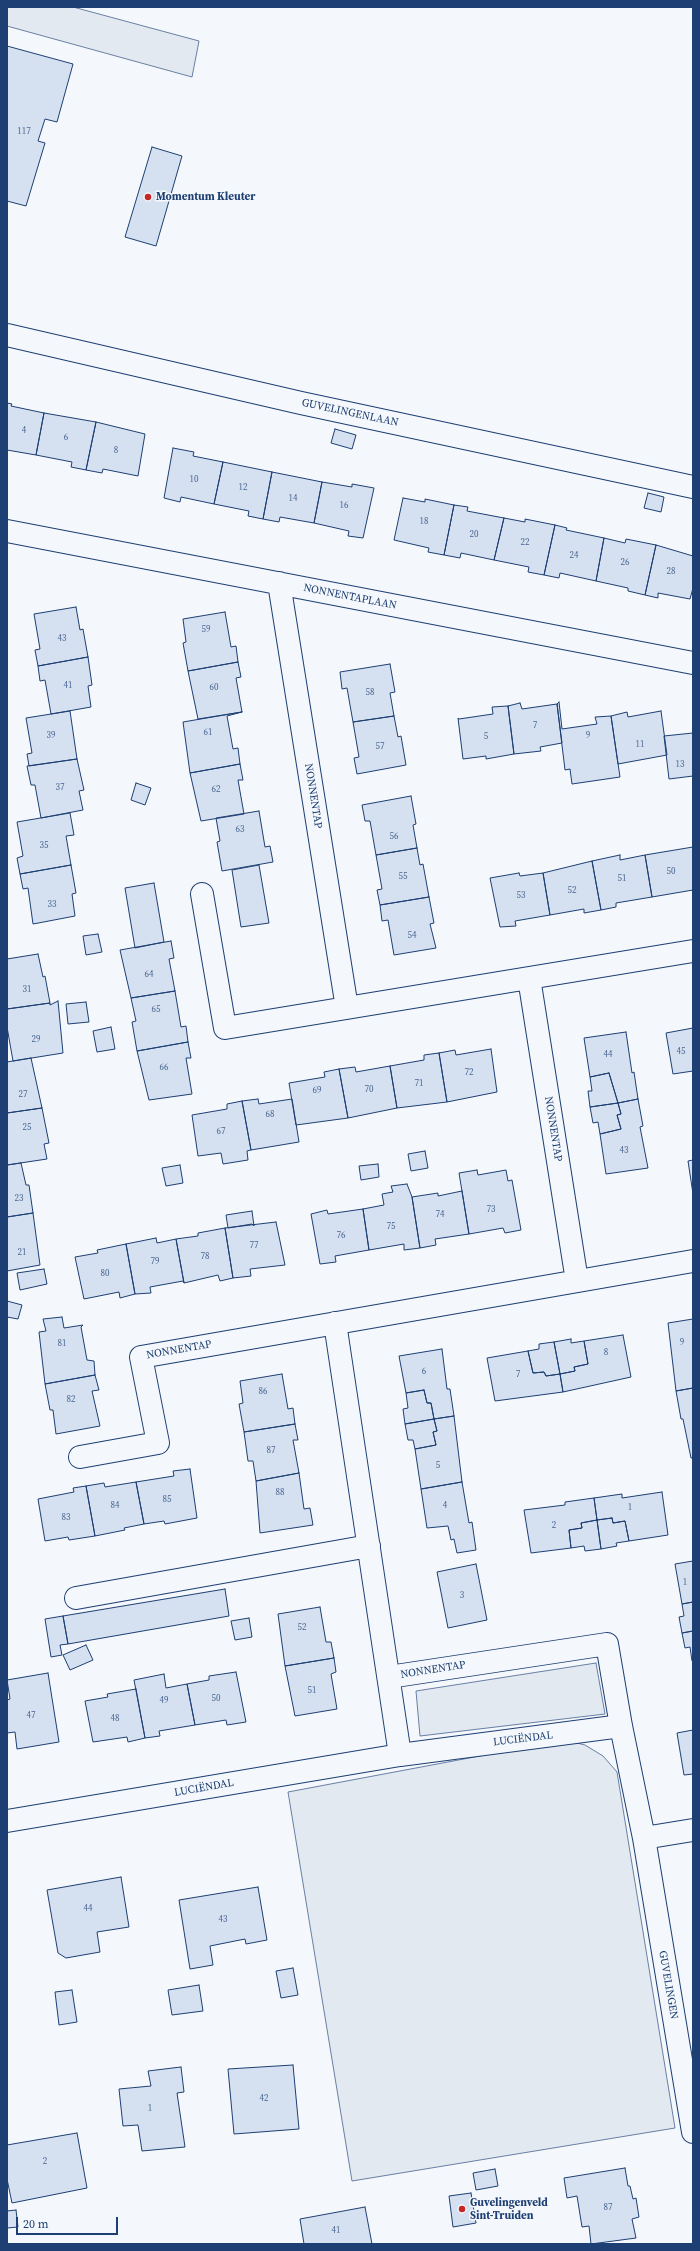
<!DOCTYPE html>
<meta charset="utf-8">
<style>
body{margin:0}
#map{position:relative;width:700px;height:2251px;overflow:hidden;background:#f4f7fb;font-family:"Source Serif 4",serif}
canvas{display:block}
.frame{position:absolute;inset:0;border:8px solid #1d3f73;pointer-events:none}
.scale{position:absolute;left:16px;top:2217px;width:102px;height:18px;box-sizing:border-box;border:2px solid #1d3f73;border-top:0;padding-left:5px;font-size:12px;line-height:14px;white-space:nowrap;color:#1d3f73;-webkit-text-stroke:3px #f4f7fb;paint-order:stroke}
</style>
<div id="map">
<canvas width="700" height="2251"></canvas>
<div class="frame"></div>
<div class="scale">20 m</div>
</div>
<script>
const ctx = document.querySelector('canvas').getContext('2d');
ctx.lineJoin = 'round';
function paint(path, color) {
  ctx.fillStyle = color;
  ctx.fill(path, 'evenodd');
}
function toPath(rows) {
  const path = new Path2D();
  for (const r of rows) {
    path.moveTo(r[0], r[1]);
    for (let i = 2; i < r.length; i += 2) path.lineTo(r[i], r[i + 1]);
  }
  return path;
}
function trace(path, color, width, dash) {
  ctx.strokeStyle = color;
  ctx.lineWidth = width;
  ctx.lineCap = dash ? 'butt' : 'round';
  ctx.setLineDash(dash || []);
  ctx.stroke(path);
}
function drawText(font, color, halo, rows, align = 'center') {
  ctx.font = font + ' "Source Serif 4",serif';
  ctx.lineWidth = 3;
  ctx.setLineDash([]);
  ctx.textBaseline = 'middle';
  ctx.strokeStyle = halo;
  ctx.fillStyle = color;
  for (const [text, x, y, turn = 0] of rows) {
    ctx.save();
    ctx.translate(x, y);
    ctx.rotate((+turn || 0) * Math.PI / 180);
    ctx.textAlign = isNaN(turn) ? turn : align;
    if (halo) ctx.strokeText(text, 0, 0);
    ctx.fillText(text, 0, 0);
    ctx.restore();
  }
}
const green = toPath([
 [7,7,73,7,199,41,192,77,7,26,7,7],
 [596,1663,605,1714,420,1736,416,1691,596,1663],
 [565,1740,585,1745,603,1756,617,1772,675,2128,352,2181,288,1792,565,1740]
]);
paint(green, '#e3e9f0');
trace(green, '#687fa3', 1);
const building = toPath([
 [7,46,73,64,57,122,45,119,38,141,45,143,26,206,7,201,7,46],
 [152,147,182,156,156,246,125,237,152,147],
 [7,403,12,404,11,406,44,413,36,455,7,450,7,403],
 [44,413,96,422,86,470,71,467,72,462,36,455,44,413],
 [96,422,145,434,138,476,103,469,102,473,86,470,96,422],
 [335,429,356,435,352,449,331,443,335,429],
 [173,448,194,452,193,456,223,462,214,504,181,497,180,502,164,498,173,448],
 [223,462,272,472,263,519,248,516,249,511,214,504,223,462],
 [272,472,322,482,314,523,280,517,279,522,263,519,272,472],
 [322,482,352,487,352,484,374,488,363,538,348,536,349,531,314,523,322,482],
 [648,493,664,497,661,512,644,508,648,493],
 [403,498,425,502,425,499,454,505,444,555,428,552,429,548,394,540,403,498],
 [454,505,468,507,467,511,504,518,494,560,461,553,460,558,444,555,454,505],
 [504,518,525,522,525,519,555,525,544,575,528,572,529,567,494,560,504,518],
 [555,525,567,528,566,530,604,538,596,581,560,573,559,578,544,575,555,525],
 [604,538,625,543,626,539,656,545,645,595,628,591,628,588,596,581,604,538],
 [656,545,693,556,693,588,690,599,658,593,658,598,645,595,656,545],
 [76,607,80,630,83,629,88,657,38,666,35,650,40,649,34,614,76,607],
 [225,612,231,647,236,646,238,662,188,671,183,643,186,642,183,619,225,612],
 [88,657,92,685,88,686,91,707,51,714,45,680,40,681,38,666,88,657],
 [238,662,241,677,236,678,242,712,198,719,188,671,238,662],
 [390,664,395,692,390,693,394,716,353,722,347,688,342,689,340,672,390,664],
 [559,702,562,729,597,724,595,717,611,716,620,777,572,784,570,769,565,770,557,704,559,702],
 [520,703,522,709,557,704,562,743,540,747,541,751,514,754,508,706,520,703],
 [508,706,514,754,486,759,486,756,463,759,458,718,459,719,493,714,492,707,508,706],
 [70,711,77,759,29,766,27,754,32,753,26,718,70,711],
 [661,711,667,755,618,764,611,716,627,712,628,717,661,711],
 [242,712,227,716,233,749,238,748,240,764,190,773,183,722,242,712],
 [394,716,398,737,401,736,406,765,357,774,354,758,359,757,353,722,394,716],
 [693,733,693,776,669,779,664,736,693,733],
 [77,759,84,790,79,791,83,810,41,818,35,785,31,785,27,766,77,759],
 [240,764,243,780,238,780,244,814,201,821,190,773,240,764],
 [136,783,151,788,145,805,131,800,136,783],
 [411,796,416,824,413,825,417,848,376,855,370,821,365,821,362,805,411,796],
 [259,811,265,847,270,846,273,862,222,871,217,842,220,841,216,818,259,811],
 [70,813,74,835,66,836,71,865,20,874,17,858,23,856,17,822,70,813],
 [693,847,693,890,652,897,645,855,693,847],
 [417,848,420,865,423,864,429,897,380,905,377,890,382,889,376,855,417,848],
 [620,855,620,860,645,855,652,897,616,903,616,907,601,910,592,861,620,855],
 [592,861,601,910,584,913,584,909,550,915,543,873,592,861],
 [71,865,76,893,72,894,75,916,33,924,28,888,23,889,20,874,71,865],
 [259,865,269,923,241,927,232,870,259,865],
 [519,873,520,876,543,873,550,915,515,921,516,926,500,927,490,878,519,873],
 [154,883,164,942,135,948,125,888,154,883],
 [429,897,434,923,430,924,436,948,394,955,388,920,382,921,380,905,429,897],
 [98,934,102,952,86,955,83,936,98,934],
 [171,941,174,958,169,959,175,991,131,998,120,950,171,941],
 [38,954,43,977,45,976,50,1003,7,1009,7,959,38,954],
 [175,991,181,1027,186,1026,188,1042,137,1051,132,1022,136,1021,131,998,175,991],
 [58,1001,63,1053,13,1061,7,1027,7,1009,50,1003,50,1005,58,1001],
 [86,1002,89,1022,68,1024,66,1004,86,1002],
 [111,1027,115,1049,97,1052,93,1031,111,1027],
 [693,1028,693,1071,673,1074,666,1033,693,1028],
 [626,1032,632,1073,634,1072,638,1099,618,1103,609,1073,590,1077,584,1038,626,1032],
 [188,1042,191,1058,186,1058,192,1094,149,1100,137,1051,188,1042],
 [491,1049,497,1092,447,1102,439,1053,455,1050,456,1055,491,1049],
 [439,1053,447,1102,397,1108,390,1066,424,1060,424,1055,439,1053],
 [31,1058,42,1108,7,1113,7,1062,31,1058],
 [390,1066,397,1108,348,1118,339,1069,355,1067,356,1072,390,1066],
 [339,1069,348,1118,296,1125,289,1083,325,1077,324,1072,339,1069],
 [609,1073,618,1103,590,1107,588,1091,592,1091,590,1077,609,1073],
 [258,1099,259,1104,292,1099,299,1142,251,1150,242,1101,258,1099],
 [638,1099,643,1126,640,1127,648,1168,606,1174,600,1134,621,1129,617,1115,621,1114,618,1103,638,1099],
 [242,1101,251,1150,247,1151,248,1160,223,1164,221,1153,198,1156,192,1115,227,1109,227,1104,242,1101],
 [618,1103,621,1114,617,1115,621,1129,600,1134,598,1122,593,1123,590,1107,618,1103],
 [42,1108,49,1143,44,1144,47,1159,7,1165,7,1113,42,1108],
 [425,1151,428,1168,411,1171,408,1154,425,1151],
 [693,1160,693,1194,688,1161,693,1160],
 [21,1163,26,1185,29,1185,33,1213,7,1217,7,1165,21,1163],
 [378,1164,379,1177,361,1180,359,1166,378,1164],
 [180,1165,183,1183,166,1186,162,1168,180,1165],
 [477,1170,478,1175,506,1170,508,1181,512,1180,521,1230,505,1233,503,1228,469,1234,459,1173,477,1170],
 [407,1184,412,1197,420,1248,404,1250,404,1244,369,1250,363,1209,384,1205,382,1194,393,1192,391,1186,407,1184],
 [462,1191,469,1234,435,1239,436,1245,420,1248,412,1197,438,1193,438,1196,462,1191],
 [363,1209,369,1250,335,1256,336,1262,320,1264,311,1214,327,1210,328,1214,363,1209],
 [252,1211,254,1226,252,1224,228,1228,226,1215,252,1211],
 [33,1213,40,1265,7,1271,7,1217,33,1213],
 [276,1222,285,1265,250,1269,251,1276,233,1278,225,1228,276,1222],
 [225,1228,233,1278,220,1281,218,1275,184,1283,176,1239,198,1236,198,1233,225,1228],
 [156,1238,157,1243,176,1239,184,1283,183,1281,150,1287,151,1293,135,1294,126,1244,156,1238],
 [126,1244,135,1294,120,1298,119,1292,84,1299,75,1257,98,1253,97,1250,126,1244],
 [44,1269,47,1284,20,1290,17,1273,44,1269],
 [7,1301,22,1305,18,1319,7,1317,7,1301],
 [62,1317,64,1328,83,1325,81,1327,87,1360,94,1361,95,1375,45,1384,39,1332,46,1331,43,1319,62,1317],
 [693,1319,693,1388,676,1391,668,1323,693,1319],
 [623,1335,631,1377,563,1392,560,1374,575,1371,574,1367,588,1364,584,1341,623,1335],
 [571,1339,571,1343,584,1341,588,1364,574,1367,575,1371,560,1374,554,1342,571,1339],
 [554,1342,560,1374,546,1376,544,1372,533,1373,528,1351,539,1349,539,1344,554,1342],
 [442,1349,447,1389,450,1389,454,1416,434,1419,431,1403,427,1403,424,1390,406,1393,399,1356,442,1349],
 [528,1351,533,1373,544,1372,546,1376,560,1374,563,1392,495,1401,487,1358,528,1351],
 [282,1374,288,1409,293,1408,295,1424,244,1432,239,1404,243,1403,240,1381,282,1374],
 [95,1375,99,1390,92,1391,100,1426,56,1434,53,1410,50,1410,45,1384,95,1375],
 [693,1388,693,1458,691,1458,683,1419,681,1419,676,1391,693,1388],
 [424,1390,427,1403,431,1403,434,1419,405,1424,403,1409,408,1408,406,1393,424,1390],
 [454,1416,462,1482,421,1489,415,1449,436,1445,433,1432,437,1431,434,1419,454,1416],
 [434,1419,437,1431,433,1432,436,1445,415,1449,413,1440,408,1440,405,1424,434,1419],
 [295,1424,298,1440,293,1440,299,1473,256,1481,253,1461,248,1461,244,1432,295,1424],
 [190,1469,197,1518,165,1524,164,1521,144,1524,136,1482,174,1476,173,1471,190,1469],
 [299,1473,304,1509,310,1508,313,1525,260,1533,256,1481,299,1473],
 [136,1482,144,1524,124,1528,125,1530,95,1536,86,1486,104,1483,105,1487,136,1482],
 [462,1482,469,1523,472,1522,476,1550,457,1553,454,1539,451,1540,448,1526,427,1528,421,1489,462,1482],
 [86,1486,95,1536,69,1540,68,1537,45,1541,38,1499,74,1492,73,1488,86,1486],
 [662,1492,668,1535,629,1541,625,1521,613,1523,612,1518,597,1520,594,1498,622,1494,622,1498,662,1492],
 [594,1498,597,1520,581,1523,582,1528,569,1530,571,1548,531,1553,524,1510,565,1505,565,1502,594,1498],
 [612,1518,613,1523,625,1521,629,1541,616,1543,617,1546,601,1549,597,1520,612,1518],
 [597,1520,601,1549,585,1551,584,1546,571,1548,569,1530,582,1528,581,1523,597,1520],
 [693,1561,693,1602,682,1604,675,1564,693,1561],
 [476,1564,487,1620,448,1628,437,1572,476,1564],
 [225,1589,229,1616,68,1644,63,1616,225,1589],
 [693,1602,693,1631,682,1633,679,1617,684,1616,682,1604,693,1602],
 [320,1607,326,1642,331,1642,334,1658,285,1666,278,1614,320,1607],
 [63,1616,68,1644,60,1645,62,1655,51,1657,45,1619,63,1616],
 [249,1618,252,1637,235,1640,231,1621,249,1618],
 [693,1631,693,1661,692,1661,690,1647,685,1648,682,1633,693,1631],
 [86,1645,93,1660,70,1670,63,1655,86,1645],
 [334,1658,336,1672,331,1674,337,1709,295,1716,285,1666,334,1658],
 [236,1672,246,1722,227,1725,226,1720,195,1725,187,1684,209,1680,209,1676,236,1672],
 [48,1673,59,1742,17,1749,15,1732,7,1733,7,1700,10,1699,7,1680,48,1673],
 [164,1674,166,1688,187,1684,195,1725,159,1731,160,1736,145,1738,134,1680,164,1674],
 [136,1689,145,1738,128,1742,127,1737,93,1742,85,1701,108,1697,107,1694,136,1689],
 [693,1730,693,1774,684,1775,677,1733,693,1730],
 [121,1877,129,1927,97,1932,100,1952,66,1958,58,1953,47,1890,121,1877],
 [258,1887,267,1940,246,1944,245,1939,210,1946,213,1965,190,1969,179,1900,258,1887],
 [293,1968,298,1995,281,1998,276,1971,293,1968],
 [199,1985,203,2011,172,2015,168,1990,199,1985],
 [72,1990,77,2022,59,2025,55,1992,72,1990],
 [293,2065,299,2129,234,2134,228,2069,293,2065],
 [181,2067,184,2092,177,2093,185,2147,142,2151,138,2125,123,2126,119,2089,151,2086,148,2071,181,2067],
 [77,2133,87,2188,12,2203,7,2179,7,2145,77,2133],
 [625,2168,628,2186,630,2186,633,2199,636,2198,639,2217,632,2219,636,2238,591,2244,589,2226,582,2227,577,2196,567,2198,564,2178,625,2168],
 [495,2169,498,2186,476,2190,473,2173,495,2169],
 [471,2193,476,2223,453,2227,449,2196,471,2193],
 [365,2207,372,2244,304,2244,300,2219,365,2207],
 [16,2210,18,2227,7,2228,7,2211,16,2210]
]);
paint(building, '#d5e0f0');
trace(building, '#1d3f73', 1);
const street = toPath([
 [7,335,301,403,693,487],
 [7,531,693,663],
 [279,583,347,1008],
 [202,894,225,1028,693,951],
 [529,978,577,1281],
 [80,1457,158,1443,141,1357,693,1261],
 [76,1598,369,1546],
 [389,1677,607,1644,621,1726,644,1838,693,2132],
 [400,1755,621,1726],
 [7,1821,400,1755,335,1323],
 [644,1838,693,1830]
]);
trace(street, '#1d3f73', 24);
trace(street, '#f4f7fb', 22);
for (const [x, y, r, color] of [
 [148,197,4,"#c62828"],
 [462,2209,4,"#c62828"]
]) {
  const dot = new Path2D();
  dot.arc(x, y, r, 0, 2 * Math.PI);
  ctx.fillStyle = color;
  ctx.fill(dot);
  trace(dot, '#f4f7fb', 1.5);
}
drawText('9px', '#4b6792', null, [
 ["117",24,132],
 ["4",24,431],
 ["6",66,438],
 ["8",116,451],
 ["10",194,480],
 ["12",243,488],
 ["14",293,499],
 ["16",344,506],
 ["18",424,522],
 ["20",474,535],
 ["22",525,543],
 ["24",574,556],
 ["26",625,563],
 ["28",671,572],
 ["59",206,630],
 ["43",62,639],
 ["41",68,686],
 ["60",214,688],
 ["58",370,693],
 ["7",535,726],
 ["61",208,733],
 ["39",51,736],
 ["9",588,736],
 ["5",486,737],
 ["11",640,745],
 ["57",380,747],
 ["13",680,765],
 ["37",60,788],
 ["62",216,790],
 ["63",240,830],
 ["56",394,837],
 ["35",44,846],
 ["50",671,872],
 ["55",403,877],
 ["51",622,879],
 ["52",572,891],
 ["53",521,896],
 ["33",52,905],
 ["54",412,936],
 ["64",149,975],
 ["31",27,990],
 ["65",156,1010],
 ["29",36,1040],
 ["45",681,1052],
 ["44",608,1055],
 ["66",164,1068],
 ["72",469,1073],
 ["71",419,1084],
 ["70",369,1090],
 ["69",317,1091],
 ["27",23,1095],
 ["68",270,1115],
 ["25",27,1128],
 ["67",221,1132],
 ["43",624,1151],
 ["23",19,1199],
 ["73",491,1210],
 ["74",440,1215],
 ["75",391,1227],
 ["76",341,1236],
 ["77",254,1246],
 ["21",22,1253],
 ["78",205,1257],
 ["79",155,1262],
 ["80",105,1274],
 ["9",682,1343],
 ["81",62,1344],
 ["8",606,1353],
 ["6",424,1372],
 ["7",518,1375],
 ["86",263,1392],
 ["82",71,1400],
 ["87",271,1451],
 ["5",438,1466],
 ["88",280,1493],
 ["85",167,1500],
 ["84",115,1506],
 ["4",445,1506],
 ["1",630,1508],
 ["83",66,1518],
 ["2",554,1526],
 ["1",685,1583],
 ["3",462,1596],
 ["52",302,1628],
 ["51",312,1691],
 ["50",216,1699],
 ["49",164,1701],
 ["47",31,1716],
 ["48",115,1719],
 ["44",88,1909],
 ["43",223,1920],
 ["42",264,2099],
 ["1",150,2109],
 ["2",45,2162],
 ["87",608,2208],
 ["41",336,2231]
]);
drawText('bold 11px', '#1d3f73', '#f4f7fb', [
 ["Momentum Kleuter",156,197],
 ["Guvelingenveld",470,2203],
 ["Sint-Truiden",470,2216]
], 'left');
drawText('11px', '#1d3f73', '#f4f7fb', [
 ["GUVELINGENLAAN",350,413,12],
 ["NONNENTAPLAAN",350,597,11],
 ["NONNENTAP",313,796,81],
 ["NONNENTAP",553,1129,81],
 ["NONNENTAP",179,1350,-10],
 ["NONNENTAP",433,1670,-9],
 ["LUCIËNDAL",523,1739,-7],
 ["LUCIËNDAL",204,1788,-10],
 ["GUVELINGEN",668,1985,80]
]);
</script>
